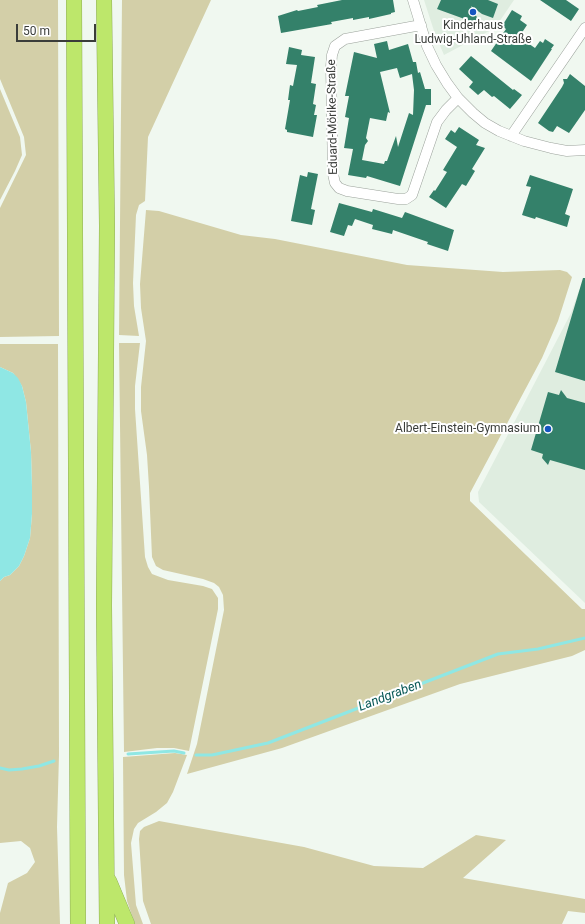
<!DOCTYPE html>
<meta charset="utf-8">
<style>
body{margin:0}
#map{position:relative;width:585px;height:924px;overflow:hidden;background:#f0f8f0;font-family:Roboto,sans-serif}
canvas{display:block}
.scale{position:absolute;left:16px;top:24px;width:80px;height:18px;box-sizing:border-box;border:2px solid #3a3d3a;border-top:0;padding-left:5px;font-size:12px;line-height:14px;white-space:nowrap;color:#3a3d3a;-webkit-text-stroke:3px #fff;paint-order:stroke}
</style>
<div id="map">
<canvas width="585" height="924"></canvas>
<div class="scale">50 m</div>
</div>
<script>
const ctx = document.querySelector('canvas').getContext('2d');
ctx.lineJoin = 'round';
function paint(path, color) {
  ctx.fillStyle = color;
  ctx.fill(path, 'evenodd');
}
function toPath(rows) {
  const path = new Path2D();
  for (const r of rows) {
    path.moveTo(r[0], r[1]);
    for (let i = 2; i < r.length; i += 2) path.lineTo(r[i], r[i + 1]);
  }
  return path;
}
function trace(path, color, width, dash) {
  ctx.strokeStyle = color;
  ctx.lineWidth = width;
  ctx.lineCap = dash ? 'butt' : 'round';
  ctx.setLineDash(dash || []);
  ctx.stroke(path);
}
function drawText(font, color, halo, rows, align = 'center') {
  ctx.font = font + ' Roboto,sans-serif';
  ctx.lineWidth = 4;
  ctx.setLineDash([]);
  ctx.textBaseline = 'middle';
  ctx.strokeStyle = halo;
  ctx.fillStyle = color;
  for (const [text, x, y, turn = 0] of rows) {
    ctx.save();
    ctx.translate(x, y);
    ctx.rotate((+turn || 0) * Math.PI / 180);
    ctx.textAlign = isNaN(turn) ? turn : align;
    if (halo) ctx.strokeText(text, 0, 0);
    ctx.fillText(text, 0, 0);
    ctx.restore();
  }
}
paint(toPath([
 [424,0,514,0,495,28,444,55,435,34],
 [585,286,585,603,479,502,478,492,571,313,579,290]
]), '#dfede0');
paint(toPath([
 [0,0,58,0,59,336,0,337,0,208,26,155,24,137,0,79],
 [122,0,211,0,148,137,145,201,139,205,136,215,133,283,134,306,139,336,119,335],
 [0,89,20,137,22,155,15,171,0,200],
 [146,210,159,211,241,235,275,239,407,265,503,272,560,270,567,272,572,277,558,321,542,358,470,493,470,501,582,609,585,609,585,650,572,656,460,684,282,748,187,774,197,744,224,610,223,595,219,587,214,583,203,579,163,570,156,566,152,557,149,487,147,455,141,411,141,387,146,341,141,308,140,284],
 [119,343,140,343,135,386,135,409,145,557,148,567,152,574,168,580,203,586,212,589,218,598,218,609,189,751,174,748,157,748,124,752],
 [0,344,58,344,59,755,57,827,60,924,0,924,0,913,8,883,27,873,35,862,30,848,21,841,0,843,0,581,4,577,10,575,19,566,24,556,30,538,32,514,32,487,31,452,26,402,22,386,13,373,0,367],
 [175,753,187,755,173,792,167,803,156,812,138,823,134,829,131,843,136,905,143,924,135,924,127,901,124,875,123,757],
 [159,821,304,847,374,866,423,868,476,835,506,840,463,878,585,899,585,913,568,911,562,924,151,924,143,901,139,839,140,831,144,827]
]), '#d3cfa8');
paint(toPath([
 [0,367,13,373,18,378,22,386,26,402,31,452,32,487,32,514,30,538,24,556,19,566,10,575,4,577,0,581]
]), '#8fe7e4');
trace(toPath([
 [128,754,174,751,184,753],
 [196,755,212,755,268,743,498,654,538,649,585,638],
 [0,768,9,770,22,769,39,766,54,761]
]), '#8fe7e4', 3);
paint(toPath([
 [342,0,393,0,395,12,391,13,391,14,369,19,369,17,353,20,353,18,331,22,332,24,281,33,278,16,297,10,298,11,318,7,317,5],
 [441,0,488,0,498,4,493,18,482,14,471,6,481,25,437,9],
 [540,0,566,0,579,9,571,21],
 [512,10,522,16,520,20,527,25,519,37,535,48,540,41,543,43,545,39,554,45,551,49,552,49,531,81,491,51,506,29,502,26],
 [387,41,389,50,408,44,413,62,416,62,418,73,420,72,425,89,431,89,431,105,426,105,400,186,367,176,366,178,348,175,353,149,344,148,349,118,345,117,349,96,345,96,354,52,377,58,374,44],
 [397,68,400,78,412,74,414,90,413,115,409,113,398,147,396,136,387,161,385,161,384,164,362,160,365,145,368,141,366,138,370,118,386,121,388,112,390,113,380,72],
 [289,47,302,50,301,55,315,57,311,83,316,84,313,104,316,105,314,115,317,115,313,137,287,132,287,130,285,129,290,100,288,100,290,85,293,86,297,65,286,64],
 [471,56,513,90,514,89,522,95,510,109,494,96,492,97,484,90,478,95,469,87,473,82,459,69],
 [570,74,585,86,585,110,569,133,557,126,553,132,549,131,538,123,562,87,564,83,563,79,567,79],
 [459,127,479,140,476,145,485,148,472,169,475,171,466,186,462,184,446,208,429,197,434,190,435,191,447,172,443,170,457,147,445,139,451,130,455,133],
 [308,172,318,174,311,209,315,210,312,225,291,221,300,175,307,177],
 [530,175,573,189,565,214,570,216,567,227,536,217,535,219,522,215,531,187,526,186],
 [339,203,372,212,373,209,402,218,405,212,454,230,448,251,427,244,428,242,393,230,392,234,372,229,373,225,355,219,352,226,348,225,344,236,330,232],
 [583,278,585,278,585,381,555,372],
 [561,390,567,398,585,403,585,470,550,460,548,465,542,458,543,454,531,450,548,392,559,395]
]), '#34816a');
const minor = toPath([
 [413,0,427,46,436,65,447,83,458,98,473,113,485,123,499,131,524,141,551,148,567,151,585,150],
 [421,25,345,39,335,46,332,55,331,67,333,174,335,183,339,188,347,191,398,199,406,199,412,195,437,122,446,110,458,98],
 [511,136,585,28]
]);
const highway = toPath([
 [74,0,78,924],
 [104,0,107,226,104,605,107,924],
 [109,881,127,924]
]);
trace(minor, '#9ba29b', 11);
trace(highway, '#8fac5a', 16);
trace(minor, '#fff', 10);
trace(highway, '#bde76b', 15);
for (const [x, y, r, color] of [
 [473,12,4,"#1555c0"],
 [548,429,4,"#1555c0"]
]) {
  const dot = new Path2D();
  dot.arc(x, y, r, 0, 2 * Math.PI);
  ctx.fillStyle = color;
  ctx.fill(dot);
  trace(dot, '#fff', 1.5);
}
drawText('12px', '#3a3d3a', '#fff', [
 ["Kinderhaus",473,26],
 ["Ludwig-Uhland-Straße",473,40],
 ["Albert-Einstein-Gymnasium",540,429,"right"]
]);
drawText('12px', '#3a3d3a', '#fff', [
 ["Eduard-Mörike-Straße",333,117,-91]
]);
drawText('italic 13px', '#085856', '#fff', [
 ["Landgraben",390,696,-21]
]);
</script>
